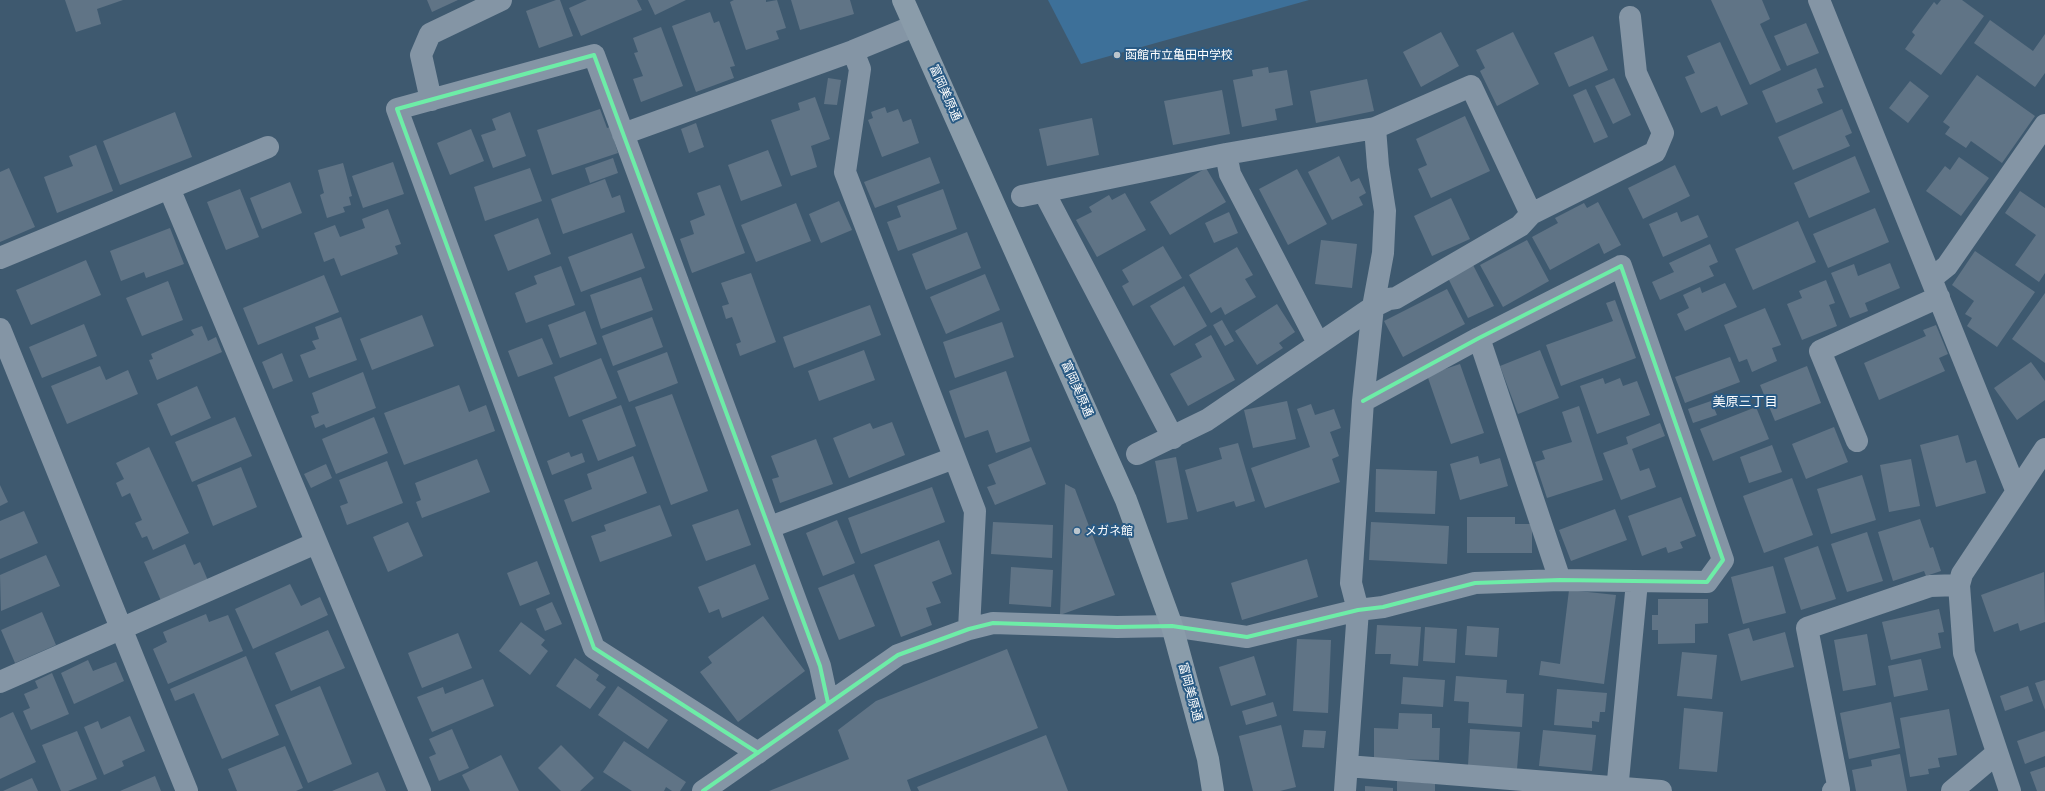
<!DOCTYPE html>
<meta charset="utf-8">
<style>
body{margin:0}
canvas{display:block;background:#3e596f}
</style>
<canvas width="2045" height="791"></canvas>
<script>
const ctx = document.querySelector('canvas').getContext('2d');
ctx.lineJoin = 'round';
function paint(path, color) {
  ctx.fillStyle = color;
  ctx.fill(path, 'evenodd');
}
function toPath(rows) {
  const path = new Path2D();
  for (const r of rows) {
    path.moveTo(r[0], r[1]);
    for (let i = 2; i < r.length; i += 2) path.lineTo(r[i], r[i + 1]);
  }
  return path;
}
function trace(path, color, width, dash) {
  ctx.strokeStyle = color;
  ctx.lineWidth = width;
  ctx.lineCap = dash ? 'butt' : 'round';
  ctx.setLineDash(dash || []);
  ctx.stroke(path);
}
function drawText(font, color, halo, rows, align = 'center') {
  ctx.font = font + ' "Alegreya Sans","Noto Sans JP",sans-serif';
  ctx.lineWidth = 4;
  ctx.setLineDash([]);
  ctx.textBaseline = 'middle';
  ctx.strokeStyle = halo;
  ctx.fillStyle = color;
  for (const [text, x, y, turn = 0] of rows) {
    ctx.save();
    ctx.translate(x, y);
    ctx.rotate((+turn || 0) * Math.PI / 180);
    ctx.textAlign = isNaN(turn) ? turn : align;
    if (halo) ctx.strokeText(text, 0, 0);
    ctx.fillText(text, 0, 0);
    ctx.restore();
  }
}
paint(toPath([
 [1048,0,1309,0,1081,64]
]), '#3d7099');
paint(toPath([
 [65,0,123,0,97,9,101,24,76,32],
 [427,0,458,0,432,12],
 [556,0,560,0,573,36,539,48,526,11],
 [587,0,637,0,642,10,581,36,569,8],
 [648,0,686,0,655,15],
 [734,0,766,0,766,2,777,0,786,28,776,31,779,39,746,50,730,2],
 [791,0,850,0,854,14,800,30],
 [1711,0,1762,0,1770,19,1760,24,1781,70,1750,85],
 [1941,0,1962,0,1984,16,1941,75,1905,49,1915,35,1912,32,1934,2,1937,5],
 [710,12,714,23,719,21,735,66,730,67,734,78,696,92,672,26],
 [1990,20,2033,51,2045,34,2045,73,2035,87,1974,43],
 [1806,23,1819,53,1787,66,1774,36],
 [661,27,683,86,641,102,633,79,643,76,634,53,638,52,633,38],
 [1441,32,1459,66,1421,87,1403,52],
 [1513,32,1539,84,1497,106,1480,71,1485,68,1476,50],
 [1593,36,1608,70,1569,87,1554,53],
 [1720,42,1748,104,1721,116,1717,106,1701,113,1685,77,1695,73,1687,56],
 [1268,67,1269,73,1287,70,1293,105,1275,109,1277,120,1242,127,1233,80,1253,76,1252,70],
 [1816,68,1824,87,1817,89,1823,103,1776,123,1762,91],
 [1977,75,2035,116,2002,163,1971,141,1966,148,1945,134,1950,127,1943,122],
 [828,78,841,80,837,105,824,104],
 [1614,78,1631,115,1613,124,1595,86],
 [1367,79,1374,111,1316,123,1310,91],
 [1910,81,1929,96,1908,123,1889,108],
 [1586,89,1608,137,1594,143,1573,95],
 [1222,90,1230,134,1173,145,1164,101],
 [815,97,830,139,811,146,817,167,791,176,771,120,800,110,798,103],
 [885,107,887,113,898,109,903,122,911,119,919,143,882,157,868,120,873,118,871,112],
 [600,109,607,128,610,127,618,153,552,175,537,130],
 [1842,109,1852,133,1845,136,1850,146,1793,170,1778,137],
 [175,112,192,157,120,185,103,141],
 [510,112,526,156,493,168,481,135,496,130,492,119],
 [1465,116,1490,171,1431,198,1418,169,1427,165,1416,139],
 [1092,118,1099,155,1047,166,1039,129],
 [696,123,704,147,689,153,681,129],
 [471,129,484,161,450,175,437,143],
 [96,145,113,191,57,213,44,177,73,166,69,156],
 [768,150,782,186,741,201,728,165],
 [1339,156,1351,182,1359,178,1366,193,1359,197,1363,205,1332,220,1308,172],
 [1855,156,1870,192,1809,218,1794,183],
 [930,157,940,183,875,208,864,182],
 [1959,157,1989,178,1961,216,1926,191,1945,166,1950,170],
 [613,158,618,173,590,183,585,168],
 [393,162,404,194,363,208,352,176],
 [343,163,352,196,349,197,351,205,343,207,345,212,327,218,320,195,324,193,318,170],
 [1675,165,1690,196,1643,219,1628,188],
 [9,168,35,227,0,242,0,172],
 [530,168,542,201,485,221,474,187],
 [1206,168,1226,202,1170,235,1150,202],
 [1297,169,1327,224,1288,245,1259,189],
 [605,179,612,198,620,195,625,212,563,234,551,199],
 [290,182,302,213,262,229,250,198],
 [720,185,745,253,692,273,680,239,694,234,690,221,705,215,697,193],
 [240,189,259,237,226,250,207,202],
 [943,189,957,229,898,251,887,222,901,217,897,206],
 [2020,191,2045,208,2045,273,2039,282,2015,265,2036,235,2005,213],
 [1125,193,1146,230,1097,257,1076,220,1092,212,1089,207,1109,195,1112,200],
 [1451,198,1470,239,1432,256,1414,216],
 [839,201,852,230,821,243,809,214],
 [1598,202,1621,245,1604,254,1599,243,1550,270,1532,237,1558,223,1555,218,1584,203,1587,208],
 [796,203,811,241,756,262,741,225],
 [1875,208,1889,242,1828,268,1813,234],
 [388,209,401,244,395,246,398,254,341,276,334,258,324,262,314,233,335,225,340,237,365,228,362,219],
 [1229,212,1238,233,1214,243,1205,223],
 [1677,212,1681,222,1698,215,1708,237,1663,257,1649,224],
 [538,218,551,254,508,271,494,235],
 [1798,221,1816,262,1753,290,1735,249],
 [170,228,184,264,146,278,144,272,121,281,110,251],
 [967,232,981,268,926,290,912,254],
 [632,233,645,268,581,292,568,257],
 [1321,240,1357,244,1352,288,1315,284],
 [1527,240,1549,281,1503,307,1480,265],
 [1710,244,1718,262,1709,266,1714,276,1660,300,1652,282,1674,272,1669,263],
 [1163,246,1182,278,1133,306,1122,286,1129,282,1122,270],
 [1237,247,1253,275,1245,279,1256,297,1225,315,1221,307,1211,313,1189,275],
 [1975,251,2035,292,1997,347,1967,326,1972,318,1965,314,1974,301,1952,285],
 [86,260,101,295,31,325,16,290],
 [1472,263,1494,306,1468,318,1447,276],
 [1890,263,1900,288,1865,303,1868,311,1850,318,1831,273,1854,264,1858,276],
 [561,266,575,305,526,323,515,293,537,284,534,276],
 [751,273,776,342,740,356,736,344,741,342,732,317,726,319,722,306,729,304,721,283],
 [985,274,1000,310,946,334,930,297],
 [324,275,339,312,258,345,243,308],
 [641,277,653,310,601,329,590,295],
 [1826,280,1835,303,1829,305,1837,326,1802,340,1787,304,1802,298,1799,291],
 [168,281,183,320,142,336,126,298],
 [1725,283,1737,307,1685,331,1677,314,1689,308,1683,295,1700,287,1702,293],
 [1184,286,1207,326,1174,346,1150,306],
 [1447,289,1465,324,1403,357,1384,321],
 [2045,293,2045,363,2012,339],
 [1615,300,1636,358,1561,386,1546,345,1613,321,1606,303],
 [1277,304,1295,332,1279,343,1283,348,1257,365,1235,331],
 [870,305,881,335,794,368,783,337],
 [1765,308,1781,345,1772,348,1777,361,1752,372,1747,359,1739,362,1724,325],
 [585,311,597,344,560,358,548,325],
 [422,315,434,346,372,370,360,339],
 [341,317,357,360,309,378,300,355,316,349,312,341,319,339,315,327],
 [652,317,663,347,613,366,602,336],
 [1222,320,1234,341,1225,346,1213,325],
 [1002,322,1014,357,955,378,943,342],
 [84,324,97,356,42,378,29,347],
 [1936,325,1948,354,1939,358,1945,371,1879,400,1864,363,1926,336,1923,330],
 [202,326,208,341,216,337,222,352,157,380,149,360,153,359,151,354,194,335,191,330],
 [1211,335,1235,380,1188,406,1170,374,1202,357,1195,344],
 [542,338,553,364,518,377,508,351],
 [864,350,875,380,819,401,808,371],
 [1540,350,1559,398,1518,414,1500,366],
 [667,352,678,383,629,402,617,371],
 [282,353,293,381,273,389,262,362],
 [1730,357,1740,382,1685,403,1675,377],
 [601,358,617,398,569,417,554,377],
 [2031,362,2045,381,2045,400,2017,420,1994,388],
 [1460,364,1484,433,1451,444,1427,375],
 [100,366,106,380,128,370,138,394,67,424,51,386],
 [1807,366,1821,403,1775,421,1760,385],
 [1006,371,1030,441,996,453,988,430,965,438,949,391],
 [363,372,376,408,326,428,324,424,315,428,311,416,319,413,312,393],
 [1603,378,1605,384,1620,378,1623,386,1637,381,1650,415,1597,434,1580,386],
 [459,385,469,412,486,405,495,431,404,465,384,413],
 [197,386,211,418,171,436,157,404],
 [672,394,708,491,671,505,635,407],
 [1287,401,1296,439,1253,448,1244,410],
 [1711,401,1717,415,1693,423,1688,409],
 [1311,404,1315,415,1334,409,1341,428,1330,432,1339,456,1332,459,1340,482,1265,508,1251,468,1310,447,1297,409],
 [621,405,636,446,598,461,582,420],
 [1579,406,1603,480,1547,498,1535,462,1545,459,1542,451,1572,442,1562,412],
 [1756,407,1769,439,1713,461,1700,429],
 [235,417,252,456,192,482,175,442],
 [374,417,388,453,336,474,322,439],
 [892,422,905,455,849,478,833,438,870,423,873,429],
 [1660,423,1665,436,1632,449,1640,471,1649,468,1656,487,1621,500,1603,453,1628,444,1626,437],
 [1834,427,1848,462,1806,479,1792,444],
 [1958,435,1966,463,1976,460,1986,493,1936,507,1920,445],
 [816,439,833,484,780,503,772,479,779,477,771,456],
 [1238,443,1255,501,1236,507,1234,501,1197,512,1185,470,1222,459,1219,448],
 [1772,445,1782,472,1749,483,1740,457],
 [149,447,189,533,153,550,147,536,142,538,135,523,142,520,130,493,122,497,116,483,124,479,116,463],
 [1031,447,1046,484,995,505,987,487,996,484,988,465],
 [569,452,571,457,582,453,585,462,552,475,547,461],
 [633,456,647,493,572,522,564,500,592,489,587,474],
 [1478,456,1480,464,1500,458,1508,486,1460,500,1450,464],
 [1176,457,1188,519,1167,523,1155,461],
 [477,459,490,492,422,518,416,502,421,500,415,483],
 [1911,459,1920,506,1889,512,1880,465],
 [387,461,403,503,347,525,340,506,348,503,339,480],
 [326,464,332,478,311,488,304,474],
 [241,467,257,507,213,526,197,485],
 [1376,469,1437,471,1435,514,1375,512],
 [1862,475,1876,520,1831,534,1817,489],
 [1792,478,1813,535,1764,553,1743,496],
 [1065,484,1075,489,1115,595,1060,615],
 [0,485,8,502,0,506],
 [932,487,945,522,861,554,848,518],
 [1681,497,1696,536,1680,542,1683,548,1668,553,1666,547,1642,556,1628,516],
 [660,505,672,536,600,562,591,536,606,531,604,525],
 [738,509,751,545,706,561,692,525],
 [1615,509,1627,540,1571,561,1559,530],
 [24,511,38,543,0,559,0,521],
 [1467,517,1515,517,1515,524,1532,524,1532,553,1467,553],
 [1920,519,1930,548,1933,547,1941,571,1926,576,1924,571,1893,581,1878,532],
 [837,520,855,563,823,576,806,533],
 [408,522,423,556,388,572,373,537],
 [993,522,1053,525,1052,558,991,554],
 [1371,522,1449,526,1447,564,1369,560],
 [1867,532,1883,581,1847,592,1831,544],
 [939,540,952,574,932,582,941,603,926,608,932,625,901,637,874,565],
 [185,544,194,565,200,562,209,583,162,603,144,562],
 [1818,546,1836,599,1801,610,1784,558],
 [46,555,60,586,1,611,0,575],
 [1307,559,1318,597,1242,620,1231,583],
 [537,561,550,594,520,606,507,573],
 [755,564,769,599,722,618,719,609,709,613,698,587],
 [1773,566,1786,613,1743,624,1731,577],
 [1011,567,1053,570,1051,607,1009,604],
 [2044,572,2045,622,2020,631,2018,623,1994,632,1981,595],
 [854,574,875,626,839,640,818,588],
 [290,584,301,606,320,597,328,615,253,649,235,609],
 [1569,590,1616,595,1604,684,1539,675,1541,661,1560,664],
 [1658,599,1708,599,1708,623,1695,624,1695,643,1658,644,1658,630,1652,630,1652,615,1658,615],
 [552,602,562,624,545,631,536,609],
 [1939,609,1944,632,1938,633,1941,648,1891,660,1882,622],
 [42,612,56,645,15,663,1,630],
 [206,614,209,622,228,615,243,651,168,684,153,649,167,642,163,632],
 [763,616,805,671,738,722,700,672,712,663,708,657],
 [521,622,545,640,541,645,548,651,530,675,499,651],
 [1377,625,1421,627,1418,666,1390,664,1391,654,1375,654],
 [1467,626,1499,628,1497,657,1465,655],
 [1425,627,1457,629,1455,663,1423,661],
 [1749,628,1753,641,1785,632,1794,667,1741,681,1728,634],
 [328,630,345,668,291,691,275,653],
 [458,633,472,668,422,688,408,653],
 [1867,634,1876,685,1843,691,1834,640],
 [1297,639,1331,640,1328,713,1293,711],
 [1007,649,1038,728,907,780,911,791,769,791,849,759,838,730,876,701],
 [1682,652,1717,655,1712,699,1677,696],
 [246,656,279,735,222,759,194,693,175,701,170,689],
 [1254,656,1266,695,1231,706,1219,667],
 [575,658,599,675,596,680,606,687,590,709,556,686],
 [1921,659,1928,690,1894,697,1888,666],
 [88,660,93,671,116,662,124,681,74,704,61,673],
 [52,673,69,714,31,730,23,711,30,708,24,694,38,688,35,681],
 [1456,676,1507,680,1506,693,1524,694,1522,727,1468,723,1469,702,1454,701],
 [1403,677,1445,680,1443,707,1401,704],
 [483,679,494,706,432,732,417,697,443,687,445,694],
 [2045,680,2045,710,2035,683],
 [320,686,352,764,308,783,275,705],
 [618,686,668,720,648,749,598,715],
 [2028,686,2033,701,2005,711,2000,696],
 [1557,689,1607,693,1605,712,1600,712,1599,722,1592,721,1592,728,1554,725],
 [1273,702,1277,716,1246,725,1242,711],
 [1891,702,1900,748,1849,759,1840,713],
 [1684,708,1723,712,1717,772,1679,769],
 [1949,709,1957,755,1938,758,1940,767,1928,769,1929,774,1910,777,1900,718],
 [13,712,36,762,0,779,0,718],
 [1399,713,1432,714,1432,728,1440,728,1439,760,1374,759,1374,728,1398,729],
 [130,716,145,751,122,761,124,766,104,775,84,727,98,721,101,729],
 [1281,725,1296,787,1280,791,1253,791,1239,736],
 [452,729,469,768,439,781,429,757,436,754,429,739],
 [1470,729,1520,732,1517,769,1468,766],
 [1304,730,1326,731,1324,748,1302,747],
 [1543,730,1596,735,1592,771,1539,766],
 [77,731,97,779,68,791,61,791,42,745],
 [2045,731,2045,756,2025,764,2017,741],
 [1046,735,1068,791,919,791,917,787],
 [624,741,686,782,680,791,672,791,666,787,664,791,632,791,603,772],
 [561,745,594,778,580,791,561,791,538,768],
 [285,746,303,788,296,791,237,791,228,769],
 [1900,754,1907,791,1856,791,1852,770,1872,766,1871,760],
 [501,755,519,791,470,791,462,775],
 [2045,767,2045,791,2037,791,2030,772],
 [378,772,386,791,332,791],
 [155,776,161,791,120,791],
 [32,778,38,791,3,791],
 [1397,780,1435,784,1435,791,1397,791],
 [1365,786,1393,788,1393,791,1365,791]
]), '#607486');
trace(toPath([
 [1819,0,2016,490],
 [853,51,860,69,845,172,975,511,969,629],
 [431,100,421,55,430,34,501,0],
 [623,134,853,51,914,26],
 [1226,154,1230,174,1318,343],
 [169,188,420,791],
 [1044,192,1173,438],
 [1022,196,1226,154,1375,128,1471,86,1531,214],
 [0,258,268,147],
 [1932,278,1947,266,2045,125],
 [0,329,187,791],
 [1479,338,1560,580],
 [1857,441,1820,351,1939,297],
 [1137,454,1207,420,1373,307,1389,299,1396,298,1520,226,1531,214,1655,152,1663,133,1636,73,1630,17],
 [770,527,954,458],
 [0,682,316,543],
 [758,753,594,648,397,109,594,55,820,666,828,703],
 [1347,766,1661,791],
 [703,791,898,655,969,629,993,623,1117,627,1172,626,1247,637,1358,610,1383,607,1475,583,1560,580,1707,582,1723,560,1621,266,1479,338,1363,401],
 [1345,791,1358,610,1351,583,1363,401,1373,307,1383,253,1385,211,1378,166,1375,128],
 [1617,791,1637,582],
 [1833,791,1839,790,1807,628,1930,586,1959,585],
 [1952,791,1997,753],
 [2010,791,1964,653,1959,585,1962,574,2045,449]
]), '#8495a5', 22);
trace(toPath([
 [903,0,1126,500,1172,626,1208,759,1213,791]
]), '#8a9caa', 22);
trace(toPath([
 [758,753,594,648,397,109,594,55,820,666,828,703],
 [703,791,898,655,969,629,993,623,1117,627,1172,626,1247,637,1358,610,1383,607,1475,583,1560,580,1707,582,1723,560,1621,266,1479,338,1363,401]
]), '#6deda7', 4);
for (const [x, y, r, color] of [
 [1117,55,4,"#bbc5cd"],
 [1077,531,4,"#bbc5cd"]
]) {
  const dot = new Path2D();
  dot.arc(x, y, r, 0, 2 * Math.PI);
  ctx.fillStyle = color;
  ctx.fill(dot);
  trace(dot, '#295a84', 1.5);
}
drawText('12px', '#fff', '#295a84', [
 ["函館市立亀田中学校",1125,55],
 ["メガネ館",1085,531]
], 'left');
drawText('12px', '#fff', '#295a84', [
 ["富岡美原通",945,93,66],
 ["富岡美原通",1077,389,66],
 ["富岡美原通",1190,692,75]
]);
drawText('13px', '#fff', '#295a84', [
 ["美原三丁目",1745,402]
]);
</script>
